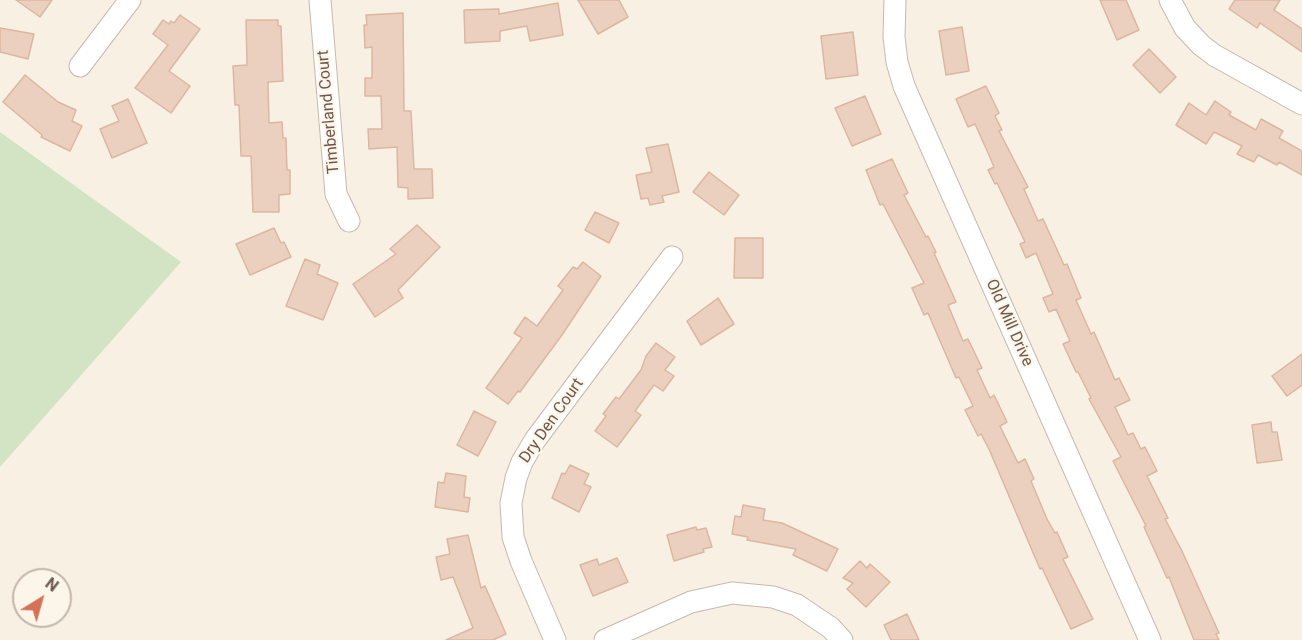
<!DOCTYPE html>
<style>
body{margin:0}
#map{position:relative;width:1302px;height:640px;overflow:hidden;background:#f9f0e4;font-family:Roboto,sans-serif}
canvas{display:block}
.north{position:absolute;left:12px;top:568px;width:60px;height:60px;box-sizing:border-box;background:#fcf5e9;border:2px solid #c3b6ab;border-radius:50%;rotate:37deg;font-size:16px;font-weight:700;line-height:24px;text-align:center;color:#6e584d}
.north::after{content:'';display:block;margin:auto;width:21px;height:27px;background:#d47258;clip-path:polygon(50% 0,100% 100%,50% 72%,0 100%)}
</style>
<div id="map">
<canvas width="1302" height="640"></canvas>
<div class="north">N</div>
</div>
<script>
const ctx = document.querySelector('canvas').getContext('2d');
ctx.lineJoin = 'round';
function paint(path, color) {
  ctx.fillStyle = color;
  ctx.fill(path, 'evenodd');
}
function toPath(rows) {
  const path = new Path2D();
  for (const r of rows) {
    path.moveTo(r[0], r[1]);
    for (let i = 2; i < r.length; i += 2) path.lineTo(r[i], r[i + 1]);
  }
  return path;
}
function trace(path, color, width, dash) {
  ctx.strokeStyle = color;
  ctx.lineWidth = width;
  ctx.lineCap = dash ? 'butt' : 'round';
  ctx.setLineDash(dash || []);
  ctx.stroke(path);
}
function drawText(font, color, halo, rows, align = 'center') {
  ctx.font = font + ' Roboto,sans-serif';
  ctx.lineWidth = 4.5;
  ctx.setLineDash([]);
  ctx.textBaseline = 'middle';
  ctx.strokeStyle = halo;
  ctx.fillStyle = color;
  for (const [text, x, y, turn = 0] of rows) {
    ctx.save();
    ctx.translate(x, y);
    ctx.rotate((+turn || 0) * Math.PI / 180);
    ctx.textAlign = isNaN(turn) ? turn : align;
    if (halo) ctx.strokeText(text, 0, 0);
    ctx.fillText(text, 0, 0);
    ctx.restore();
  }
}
paint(toPath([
 [0,132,181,262,0,467]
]), '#d2e4c4');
const building = toPath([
 [16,0,52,0,40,17,16,0],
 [578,0,619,0,628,17,598,34,578,0],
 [1100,0,1126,0,1139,30,1117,40,1100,0],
 [1235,0,1280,0,1274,10,1302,29,1302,52,1260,23,1257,28,1229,9,1235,0],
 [558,3,563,35,530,41,527,26,500,31,500,41,465,43,464,10,499,9,499,14,558,3],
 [403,13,404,111,411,111,414,169,432,169,433,198,408,199,408,188,398,187,397,147,369,149,368,129,382,129,381,96,365,96,365,78,372,78,372,47,365,48,364,25,367,25,366,15,403,13],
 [180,15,200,29,169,71,190,86,171,113,135,88,168,45,153,34,163,20,169,24,171,21,174,23,180,15],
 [246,20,278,20,278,26,281,26,283,81,268,82,269,123,282,122,283,138,286,138,287,170,290,170,290,194,279,195,279,212,253,212,251,156,241,156,239,105,235,105,233,66,247,65,246,20],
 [962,27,969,71,946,75,939,31,962,27],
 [0,28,34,34,28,59,0,52,0,28],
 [853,32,858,75,826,79,821,36,853,32],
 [1149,49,1176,77,1160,93,1133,65,1149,49],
 [25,75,58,102,76,110,72,121,82,126,70,151,41,137,42,135,3,102,25,75],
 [986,86,999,113,995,116,1002,130,999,131,1028,187,1024,189,1038,221,1043,219,1064,265,1067,264,1081,298,1076,300,1091,334,1094,332,1115,380,1119,378,1130,400,1115,407,1128,435,1133,433,1141,449,1145,447,1157,471,1147,476,1168,518,1165,519,1182,551,1219,633,1216,634,1219,640,1194,640,1169,577,1167,578,1144,527,1146,526,1113,461,1121,457,1089,399,1091,398,1078,372,1076,372,1063,344,1070,341,1056,309,1049,312,1043,298,1053,294,1036,253,1026,258,1020,244,1025,242,997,183,995,184,988,170,994,167,989,155,975,124,968,127,956,99,986,86],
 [865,96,881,134,852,146,835,108,865,96],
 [128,99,147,143,112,158,100,129,119,121,112,106,128,99],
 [1215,101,1231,112,1229,115,1256,130,1261,119,1283,131,1279,138,1302,151,1302,175,1279,162,1277,165,1258,155,1254,162,1237,154,1242,146,1214,132,1206,144,1176,125,1189,103,1206,115,1215,101],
 [668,144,679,192,662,196,664,202,650,205,648,198,641,199,636,175,652,172,646,148,668,144],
 [892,159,908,193,904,195,926,237,928,236,936,252,934,253,956,302,948,305,963,341,968,339,982,368,977,370,990,398,994,395,1007,422,1000,426,1018,463,1025,459,1034,479,1031,481,1047,519,1055,533,1057,532,1068,557,1063,559,1093,619,1071,629,1042,568,1040,569,989,449,981,434,978,436,965,410,973,406,959,377,956,378,928,313,924,315,912,288,924,283,883,204,880,205,866,170,892,159],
 [709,172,739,195,724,215,693,192,709,172],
 [595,212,619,223,609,243,585,230,595,212],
 [417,225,440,247,398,290,403,298,375,317,353,284,396,254,390,249,417,225],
 [274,228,281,243,284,242,291,257,250,275,236,244,274,228],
 [735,238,763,238,763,278,734,278,735,238],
 [305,259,320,265,317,274,338,283,323,320,286,306,305,259],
 [583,262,601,276,562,335,520,392,518,391,508,404,486,388,522,338,514,333,525,317,537,326,563,290,558,286,573,267,577,269,583,262],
 [718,298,734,324,701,345,687,321,718,298],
 [656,343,675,357,665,370,674,376,663,391,654,385,635,411,641,415,617,447,595,431,606,416,603,414,616,397,619,399,641,370,646,356,656,343],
 [1302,354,1302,385,1287,396,1272,376,1302,354],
 [474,411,496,422,478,456,457,445,474,411],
 [1271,422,1272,432,1277,432,1282,460,1257,463,1252,425,1271,422],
 [570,465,589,474,584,484,591,487,579,512,552,498,562,473,565,474,570,465],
 [446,473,466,476,464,497,470,498,468,512,435,507,438,482,444,483,446,473],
 [743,505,765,509,763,520,782,523,838,549,827,571,793,555,796,549,747,540,748,537,732,534,735,516,741,517,743,505],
 [696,527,697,530,706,528,712,547,703,549,704,552,674,561,667,535,696,527],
 [468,535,481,588,485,586,506,634,493,640,446,640,473,628,453,577,441,580,436,557,450,554,447,539,468,535],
 [617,558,628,582,593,596,580,565,597,559,599,565,617,558],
 [860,561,867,568,870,564,890,582,866,607,847,589,853,583,843,578,860,561],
 [907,614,919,640,891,640,884,625,907,614]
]);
paint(building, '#ebd0bf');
trace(building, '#dbb7a1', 1.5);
const minor = toPath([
 [320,0,336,194,349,221],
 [895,0,894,37,897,62,904,86,1150,640],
 [1170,0,1185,28,1201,45,1214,55,1302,104],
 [80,66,130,0],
 [555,640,521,561,513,537,511,503,516,478,522,462,535,440,672,257],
 [605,640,691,602,732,593,773,597,797,605,831,628,842,640]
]);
trace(minor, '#c8b8ac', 23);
trace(minor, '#fff', 21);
drawText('16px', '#6e584d', '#fcf5e9', [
 ["Timberland Court",329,112,-95],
 ["Old Mill Drive",1009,323,66],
 ["Dry Den Court",552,421,-55]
]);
</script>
